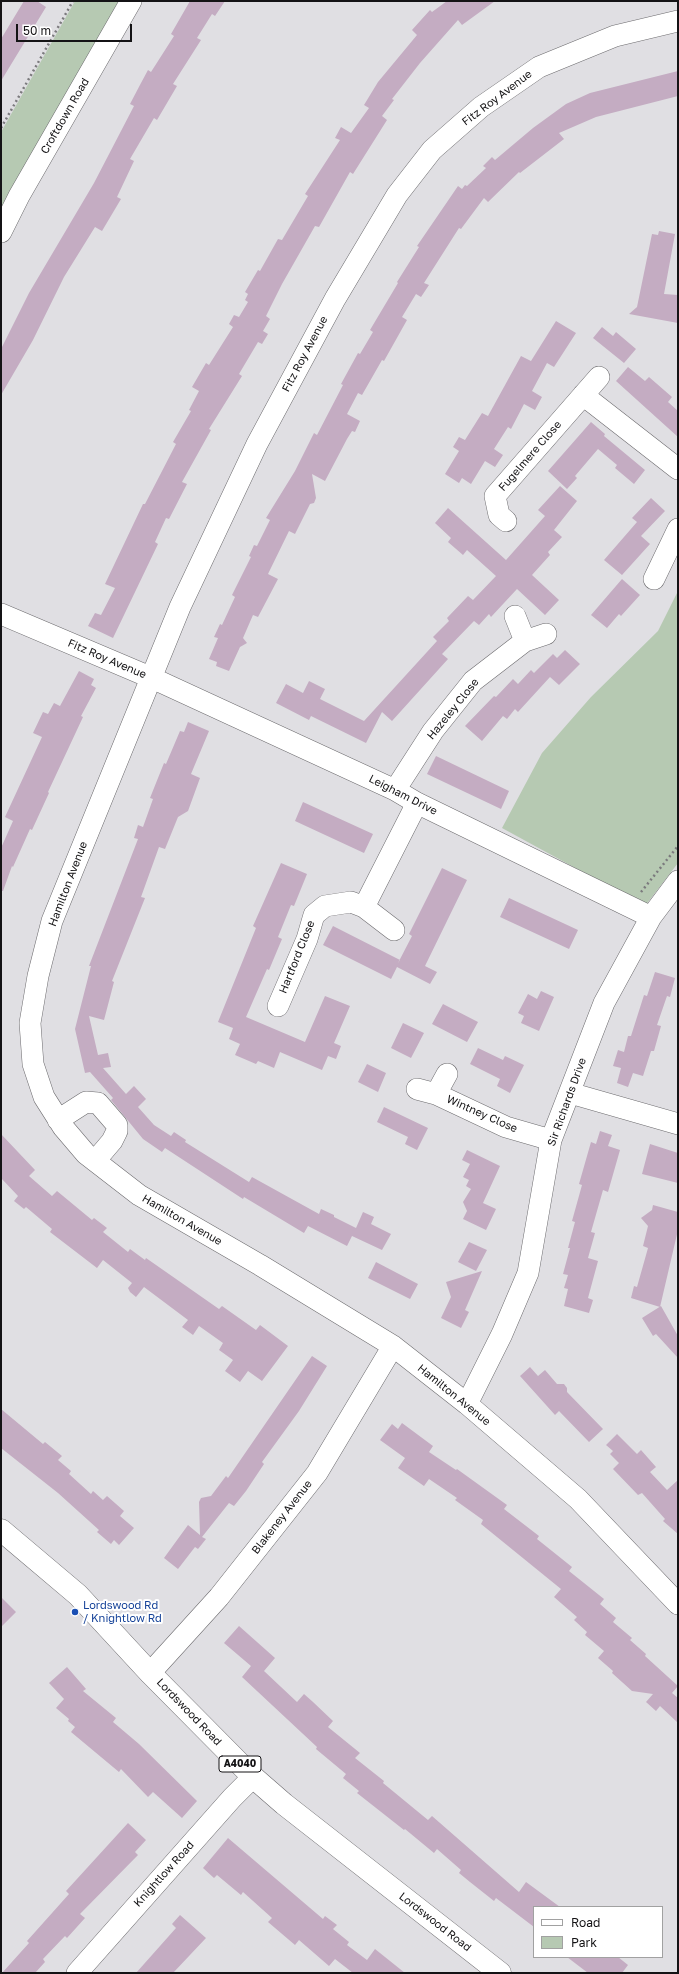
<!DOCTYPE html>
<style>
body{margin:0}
#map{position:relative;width:679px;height:1974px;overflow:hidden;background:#e0dfe3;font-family:"Golos Text",sans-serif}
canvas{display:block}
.frame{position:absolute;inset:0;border:2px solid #141315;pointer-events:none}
.legend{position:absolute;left:533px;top:1906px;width:130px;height:52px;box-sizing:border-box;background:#fff;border:1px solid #a1a1a1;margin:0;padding:5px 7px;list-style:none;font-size:12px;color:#141315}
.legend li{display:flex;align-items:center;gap:8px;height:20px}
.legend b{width:20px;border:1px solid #a1a1a1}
.scale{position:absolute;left:16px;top:24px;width:116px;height:18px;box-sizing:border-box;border:2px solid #141315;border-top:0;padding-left:5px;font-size:12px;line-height:14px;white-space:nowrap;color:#141315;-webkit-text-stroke:3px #fff;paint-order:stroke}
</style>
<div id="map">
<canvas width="679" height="1974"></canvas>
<div class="frame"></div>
<ul class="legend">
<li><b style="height:5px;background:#fff"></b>Road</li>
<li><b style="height:11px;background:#b6c9b2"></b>Park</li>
</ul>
<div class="scale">50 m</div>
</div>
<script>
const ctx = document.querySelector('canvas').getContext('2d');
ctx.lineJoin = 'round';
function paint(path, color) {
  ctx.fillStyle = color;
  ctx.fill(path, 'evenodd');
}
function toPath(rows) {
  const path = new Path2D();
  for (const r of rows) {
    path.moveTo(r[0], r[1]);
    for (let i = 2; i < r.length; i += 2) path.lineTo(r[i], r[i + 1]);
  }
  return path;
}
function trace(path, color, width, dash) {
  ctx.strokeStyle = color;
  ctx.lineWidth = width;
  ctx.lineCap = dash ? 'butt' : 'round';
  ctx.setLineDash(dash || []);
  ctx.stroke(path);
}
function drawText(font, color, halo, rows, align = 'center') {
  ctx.font = font + ' "Golos Text",sans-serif';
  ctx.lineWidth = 4;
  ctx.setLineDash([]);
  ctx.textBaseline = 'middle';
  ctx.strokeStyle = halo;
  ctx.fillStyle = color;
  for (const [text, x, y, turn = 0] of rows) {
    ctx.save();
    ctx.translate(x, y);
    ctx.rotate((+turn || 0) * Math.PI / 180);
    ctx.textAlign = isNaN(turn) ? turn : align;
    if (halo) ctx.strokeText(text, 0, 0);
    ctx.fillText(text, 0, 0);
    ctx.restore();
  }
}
paint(toPath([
 [75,1,122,1,1,215,1,132],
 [678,591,678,863,645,906,502,828,542,753,591,697,658,631]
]), '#b6c9b2');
paint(toPath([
 [24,1,37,1,46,7,1,81,1,39],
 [190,1,225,1,215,16,212,14,197,38,201,40,173,84,177,86,157,120,154,118,130,159,134,161,117,197,121,199,102,231,95,227,64,277,33,340,1,395,1,349,29,293,94,183,134,106,130,104,141,83,148,70,151,72,174,36,171,34],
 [447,1,495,1,462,25,458,20,420,63,392,99,394,100,382,116,387,120,353,174,350,172,319,227,315,226,282,284,266,316,270,319,263,331,268,334,262,344,258,342,239,374,242,376,209,429,211,430,182,482,187,484,169,519,166,518,155,542,158,544,113,638,88,626,95,613,101,615,115,588,105,584,143,504,145,504,176,444,173,442,191,411,189,410,199,391,192,387,206,363,209,365,233,327,229,324,234,315,239,317,248,302,245,300,248,294,245,292,258,270,260,271,278,239,282,240,308,196,305,194,340,140,335,138,341,127,351,133,369,108,364,105,378,82,417,35,412,30,430,10,432,12],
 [678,71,678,96,596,117,559,133,564,139,520,173,519,172,488,202,484,198,461,229,459,228,424,283,429,285,421,297,416,294,402,317,407,320,384,361,382,360,362,395,358,393,347,414,360,421,355,432,352,431,347,439,325,481,312,474,316,498,314,503,310,504,295,534,289,531,268,574,278,579,258,617,253,615,243,638,247,643,240,647,229,671,216,666,217,662,209,659,218,638,214,637,220,624,222,625,235,597,232,595,251,557,249,556,254,545,257,546,270,520,266,518,295,471,314,433,317,435,343,385,341,384,358,353,360,354,373,332,370,330,398,283,397,282,419,247,417,246,458,186,462,189,465,185,467,186,486,168,483,166,492,157,495,160,533,128,566,104,590,93],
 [659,231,675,234,664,294,678,295,678,323,629,314,637,307,652,234,658,235],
 [556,321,576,333,554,367,547,363,532,391,542,397,535,410,524,404,511,429,508,427,494,449,503,455,495,467,485,461,471,484,462,478,459,483,445,474,459,451,453,447,459,437,465,440,482,413,488,416,521,356,531,361],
 [602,327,613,336,616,332,636,349,624,363,593,338],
 [628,367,645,381,649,377,672,397,668,402,678,411,678,437,616,381],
 [591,422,605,434,604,436,645,470,634,484,615,468,617,465,598,449,575,476,577,478,567,489,548,471],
 [560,486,577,501,554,530,562,537,548,552,550,555,532,575,559,600,545,615,517,589,491,617,489,614,479,625,474,621,442,654,448,659,392,721,382,712,366,743,311,716,309,720,276,703,286,684,303,693,309,681,325,689,320,699,364,721,437,641,433,637,449,621,447,618,468,596,473,600,496,576,467,550,463,555,448,542,451,538,435,523,448,508,506,560,545,516,538,510],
 [651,498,665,511,641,536,650,544,622,575,604,560,637,522,632,518],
 [622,579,640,595,621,616,619,614,607,628,591,615],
 [565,650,580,664,559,685,550,677,518,712,515,709,507,719,503,716,482,741,465,726,494,696,496,697,513,679,518,684,531,670,534,673,553,654,557,658],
 [79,671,94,679,91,685,96,688,81,716,83,717,48,792,49,793,32,830,30,829,13,867,12,866,3,891,1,891,1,848,13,821,5,817,42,737,33,733,43,712,48,714,54,703,60,706],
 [188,722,209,731,191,774,200,778,188,811,178,817,165,849,159,847,141,897,145,898,112,981,114,982,104,1020,89,1016,98,1055,108,1053,111,1067,103,1068,126,1094,134,1086,146,1099,138,1107,154,1125,171,1136,174,1132,186,1140,185,1142,249,1182,252,1177,319,1214,321,1209,334,1215,334,1217,356,1228,363,1212,374,1217,371,1224,391,1234,382,1250,352,1236,347,1246,308,1226,304,1233,244,1197,243,1199,165,1148,162,1152,143,1139,111,1100,113,1098,90,1072,85,1073,75,1029,91,966,89,966,138,839,134,838,138,825,143,827,153,799,150,798,164,763,166,764,180,731,184,732],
 [436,756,509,791,501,809,427,774],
 [303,802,373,834,364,853,295,821],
 [281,863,307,874,294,906,291,905,278,937,282,939,269,970,267,969,246,1017,305,1042,325,996,350,1006,334,1043,341,1046,336,1059,328,1056,322,1070,280,1052,274,1068,258,1061,256,1064,235,1055,240,1044,229,1039,233,1028,218,1022,256,928,253,926],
 [442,868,467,880,425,966,437,972,430,984,397,967,391,979,323,945,333,926,400,960,398,963,412,936,409,934],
 [509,898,578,930,569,949,500,917],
 [655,972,675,978,670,997,667,996,657,1025,661,1026,654,1051,651,1051,643,1076,633,1073,628,1087,617,1083,621,1068,613,1066,618,1050,624,1052,628,1036,631,1036,644,995,647,996],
 [541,991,554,997,539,1031,521,1023,524,1016,518,1013,528,994,537,999],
 [443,1004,478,1022,467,1042,432,1024],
 [403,1023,424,1033,411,1058,391,1048],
 [478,1048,503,1060,505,1056,524,1065,510,1093,497,1086,500,1079,470,1064],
 [367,1064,386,1073,378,1092,358,1082],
 [384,1107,428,1128,417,1150,405,1144,408,1137,377,1122],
 [600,1131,612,1135,608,1146,620,1150,608,1192,603,1190,591,1232,595,1233,588,1258,598,1261,588,1298,593,1300,589,1313,564,1306,568,1289,564,1288,568,1275,563,1274,570,1248,568,1248,575,1222,572,1221,582,1185,579,1184,591,1142,596,1144],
 [1,1134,35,1170,29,1176,52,1196,57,1191,92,1220,94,1218,107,1228,103,1232,128,1252,130,1249,145,1260,146,1258,219,1309,222,1306,256,1330,260,1325,288,1346,262,1381,248,1371,240,1382,225,1371,233,1360,219,1350,223,1343,199,1326,193,1335,182,1327,188,1320,144,1287,136,1297,130,1292,128,1288,132,1283,103,1260,97,1268,50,1232,52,1229,26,1207,24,1209,14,1201,18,1196,1,1178],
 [650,1144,678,1153,678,1183,642,1174],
 [467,1150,500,1166,483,1203,496,1209,486,1230,463,1219,467,1211,463,1202,471,1189,466,1186,469,1180,463,1177,470,1164,462,1160],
 [653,1205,678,1212,678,1230,660,1307,631,1298,634,1286,637,1287,648,1248,643,1246,648,1226,641,1218,652,1210],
 [469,1242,487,1250,476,1271,458,1262],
 [376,1262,418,1284,410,1299,368,1278],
 [482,1271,465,1310,469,1312,461,1328,441,1318,451,1297,446,1282],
 [661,1306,678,1336,678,1358,656,1334,653,1336,642,1318],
 [312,1356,327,1366,299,1411,262,1462,264,1464,246,1491,234,1506,229,1503,202,1537,206,1539,198,1549,195,1547,178,1569,164,1558,188,1525,200,1535,199,1502,201,1498,211,1496,226,1476,228,1478],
 [530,1367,538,1376,545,1370,557,1384,564,1384,567,1388,567,1392,603,1429,589,1442,559,1411,555,1415,520,1376],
 [1,1409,43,1444,45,1442,62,1456,58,1460,71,1471,69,1474,91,1494,93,1491,103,1500,107,1496,124,1511,120,1516,134,1528,119,1545,114,1540,111,1544,97,1532,99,1530,58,1493,1,1448],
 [402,1423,433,1446,429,1452,456,1470,457,1469,507,1505,504,1509,539,1536,537,1539,572,1567,569,1571,604,1599,600,1604,616,1618,613,1622,632,1638,630,1640,646,1654,645,1656,678,1686,672,1693,678,1698,678,1723,660,1706,656,1711,646,1702,653,1694,632,1691,612,1673,613,1671,598,1658,604,1651,585,1635,587,1632,574,1620,577,1617,554,1597,561,1589,481,1524,483,1520,455,1500,457,1498,429,1479,424,1486,398,1468,405,1458,380,1440,392,1424,398,1429],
 [617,1434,637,1454,641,1450,656,1467,650,1472,667,1490,678,1480,678,1534,663,1521,665,1519,642,1493,638,1495,613,1469,619,1463,610,1454,613,1451,606,1445],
 [1,1597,16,1612,1,1627],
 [239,1626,275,1658,264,1671,297,1702,304,1694,313,1702,333,1721,328,1727,360,1753,355,1758,384,1781,383,1783,428,1820,432,1816,519,1892,526,1882,560,1907,534,1907,534,1927,496,1898,494,1901,470,1882,459,1873,461,1870,437,1849,434,1853,405,1829,404,1830,357,1793,359,1791,343,1778,346,1774,316,1749,317,1747,242,1677,251,1666,224,1643],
 [67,1667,86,1689,83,1691,116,1718,113,1722,139,1744,197,1801,182,1818,153,1792,148,1797,121,1769,119,1772,71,1732,75,1727,68,1721,69,1719,56,1708,64,1699,49,1683],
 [128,1823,146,1840,135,1852,138,1855,80,1914,85,1918,67,1938,65,1936,43,1959,45,1962,35,1973,2,1973,29,1943,27,1941,69,1894,66,1891],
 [228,1838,323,1919,325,1916,337,1925,333,1929,349,1942,347,1945,367,1960,375,1949,405,1973,353,1973,335,1959,329,1966,299,1940,295,1945,268,1922,272,1918,243,1892,241,1895,217,1875,214,1878,203,1868],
 [180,1915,206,1938,173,1973,136,1973,176,1928,172,1924],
 [567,1957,618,1957,628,1965,622,1973,588,1973]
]), '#c4acc2');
const minor = toPath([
 [678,21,615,36,539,67,481,107,432,150,397,195,335,299,257,444,180,607,52,921,38,976,30,1023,33,1064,44,1097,63,1127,86,1154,139,1195,260,1265,393,1346,467,1404,578,1499,678,1604],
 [1,232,19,196,131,1],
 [583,395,678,469],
 [506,521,499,515,495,496,599,377],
 [654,579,678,529],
 [1,614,152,678,395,790,417,803,651,917],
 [515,616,525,641],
 [395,790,433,731,473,681,525,641,546,634],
 [364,907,417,803],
 [278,1006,307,939,314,915,325,906,351,902,364,907,394,930],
 [417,1089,436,1094,506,1127,551,1140],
 [570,1093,678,1124],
 [436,1094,447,1074],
 [58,1120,86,1102,98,1103,117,1125,117,1131,112,1141,95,1161],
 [467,1404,502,1334,528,1273,551,1140,604,1003,651,917,678,881],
 [150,1673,219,1597,317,1473,393,1346],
 [77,1973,232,1798,253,1777]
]);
const major = toPath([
 [1,1530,78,1595,150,1673,253,1777,284,1804,500,1973]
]);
trace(minor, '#6c6b6e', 22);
trace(major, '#6c6b6e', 23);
trace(toPath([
 [1,128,73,1],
 [641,892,678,846]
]), '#7b7a7d', 2.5, [2, 3]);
trace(minor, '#fff', 21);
trace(major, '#fff', 22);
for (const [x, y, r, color] of [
 [75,1612,4,"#1a4fb4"]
]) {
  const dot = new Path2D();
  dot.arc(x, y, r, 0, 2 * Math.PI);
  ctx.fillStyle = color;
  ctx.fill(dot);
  trace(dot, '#fff', 1.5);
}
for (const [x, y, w] of [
 [240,1764,42]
]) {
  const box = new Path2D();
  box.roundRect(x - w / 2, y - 8, w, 16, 3);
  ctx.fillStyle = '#fff';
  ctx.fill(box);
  trace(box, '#141315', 1);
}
drawText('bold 10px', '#141315', null, [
 ["A4040",240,1764]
]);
drawText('11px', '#141315', '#fff', [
 ["Fitz Roy Avenue",497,98,-37],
 ["Croftdown Road",65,116,-60],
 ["Fitz Roy Avenue",305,354,-62],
 ["Fugelmere Close",530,456,-49],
 ["Fitz Roy Avenue",107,659,23],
 ["Hazeley Close",453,709,-51],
 ["Leigham Drive",403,795,27],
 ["Hamilton Avenue",68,884,-69],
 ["Hartford Close",297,957,-68],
 ["Sir Richards Drive",567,1102,-70],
 ["Wintney Close",482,1114,24],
 ["Hamilton Avenue",182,1220,30],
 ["Hamilton Avenue",454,1395,39],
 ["Blakeney Avenue",282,1517,-52],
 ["Lordswood Road",189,1712,46],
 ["Knightlow Road",164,1874,-48],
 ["Lordswood Road",435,1922,38]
]);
drawText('11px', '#164399', '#fff', [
 ["Lordswood Rd",83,1606],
 ["/ Knightlow Rd",83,1619]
], 'left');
</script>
